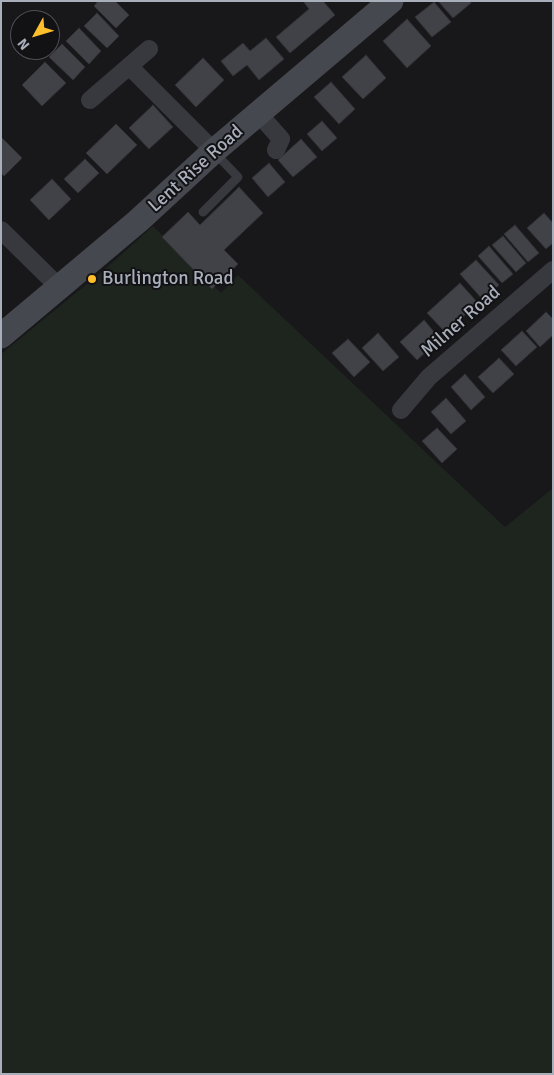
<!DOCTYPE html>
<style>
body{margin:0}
#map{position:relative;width:554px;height:1075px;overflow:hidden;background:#18171a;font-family:Signika,sans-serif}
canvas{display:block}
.frame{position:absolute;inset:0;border:2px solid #a9aebb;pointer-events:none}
.north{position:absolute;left:10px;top:10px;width:50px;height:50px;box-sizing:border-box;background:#121215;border:1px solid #4e5057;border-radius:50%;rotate:231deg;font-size:14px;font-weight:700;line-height:20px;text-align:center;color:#a9aebb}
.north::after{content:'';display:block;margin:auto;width:18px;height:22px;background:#ffbe2b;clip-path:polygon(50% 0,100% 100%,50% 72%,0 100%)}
</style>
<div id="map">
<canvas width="554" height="1075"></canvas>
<div class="frame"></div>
<div class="north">N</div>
</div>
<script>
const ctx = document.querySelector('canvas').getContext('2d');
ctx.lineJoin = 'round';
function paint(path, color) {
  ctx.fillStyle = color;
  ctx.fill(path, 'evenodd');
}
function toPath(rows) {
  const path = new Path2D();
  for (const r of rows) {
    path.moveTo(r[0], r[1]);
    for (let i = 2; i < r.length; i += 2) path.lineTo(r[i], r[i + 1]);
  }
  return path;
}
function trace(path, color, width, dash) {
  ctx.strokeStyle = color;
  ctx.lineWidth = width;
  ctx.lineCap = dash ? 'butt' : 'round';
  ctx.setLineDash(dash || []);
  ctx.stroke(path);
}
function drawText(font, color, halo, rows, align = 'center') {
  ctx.font = font + ' Signika,sans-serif';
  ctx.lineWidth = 4;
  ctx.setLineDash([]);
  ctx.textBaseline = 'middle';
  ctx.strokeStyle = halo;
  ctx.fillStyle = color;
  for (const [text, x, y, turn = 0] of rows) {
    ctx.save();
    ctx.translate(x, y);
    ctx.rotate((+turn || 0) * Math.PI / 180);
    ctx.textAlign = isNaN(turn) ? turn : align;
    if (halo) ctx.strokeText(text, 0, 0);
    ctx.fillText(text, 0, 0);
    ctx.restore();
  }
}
paint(toPath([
 [153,226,221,293,238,275,505,527,553,488,553,1074,1,1074,1,354,104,270]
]), '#1d251e');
const building = toPath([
 [98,1,115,1,129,15,116,28,94,6,98,1],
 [303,1,323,1,335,15,290,53,276,37,309,9,303,1],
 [438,1,470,1,471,3,453,18,438,1],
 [434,2,451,22,432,37,415,17,434,2],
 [97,13,119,36,107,48,84,26,97,13],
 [407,19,431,46,407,68,383,41,407,19],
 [79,28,101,51,89,64,66,41,79,28],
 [266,38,284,59,259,80,247,65,233,76,221,61,243,43,250,51,266,38],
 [62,44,85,67,73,80,49,57,62,44],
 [366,55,386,78,363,99,342,77,366,55],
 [203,58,224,80,196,107,175,85,203,58],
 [45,62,66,83,42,106,22,85,45,62],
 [331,82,355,109,339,124,314,97,331,82],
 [153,105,173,127,149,149,129,128,153,105],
 [322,121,337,138,322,151,307,134,322,121],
 [116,124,137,145,107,174,86,153,116,124],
 [1,137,22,158,4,176,1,173,1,137],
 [301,139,317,157,293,177,278,160,301,139],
 [85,159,99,173,78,193,64,179,85,159],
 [269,163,285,182,268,197,252,178,269,163],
 [52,179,71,199,49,220,30,200,52,179],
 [239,187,263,213,224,250,238,264,212,289,162,237,188,212,200,225,239,187],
 [544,213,553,223,553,243,546,249,527,228,544,213],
 [515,225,539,253,528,262,504,234,515,225],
 [503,236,526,263,516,272,492,245,503,236],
 [489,246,513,274,502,283,478,256,489,246],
 [476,260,499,285,483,300,460,274,476,260],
 [460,283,478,303,446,333,427,313,460,283],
 [546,312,553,319,553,335,540,347,526,331,546,312],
 [424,320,440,339,417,360,400,342,424,320],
 [522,331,537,347,516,366,501,350,522,331],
 [378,333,399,357,383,371,362,348,378,333],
 [348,339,370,362,354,377,332,353,348,339],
 [499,358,514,374,493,393,478,377,499,358],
 [465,374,485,397,471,410,451,387,465,374],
 [446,398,466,421,451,434,431,412,446,398],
 [437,428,457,449,442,463,422,441,437,428]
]);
paint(building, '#414247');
trace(building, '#313136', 1);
trace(toPath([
 [203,212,238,177,214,152]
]), '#38393f', 9);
trace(toPath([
 [129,66,214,151],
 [90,100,149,49],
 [258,113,281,139,276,150],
 [1,230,60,288],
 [401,410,429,377,553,270]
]), '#38393f', 18);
trace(toPath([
 [1,336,138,221,214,151,391,1]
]), '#46484f', 25);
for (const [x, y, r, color] of [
 [92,279,5,"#ffbe2b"]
]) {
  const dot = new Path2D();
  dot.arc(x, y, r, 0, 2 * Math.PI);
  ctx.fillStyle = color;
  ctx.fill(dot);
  trace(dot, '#121215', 2);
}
drawText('19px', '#a9aebb', '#121215', [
 ["Lent Rise Road",196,169,-42],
 ["Milner Road",461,322,-41]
]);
drawText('19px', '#a9aebb', '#121215', [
 ["Burlington Road",102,279]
], 'left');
</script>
